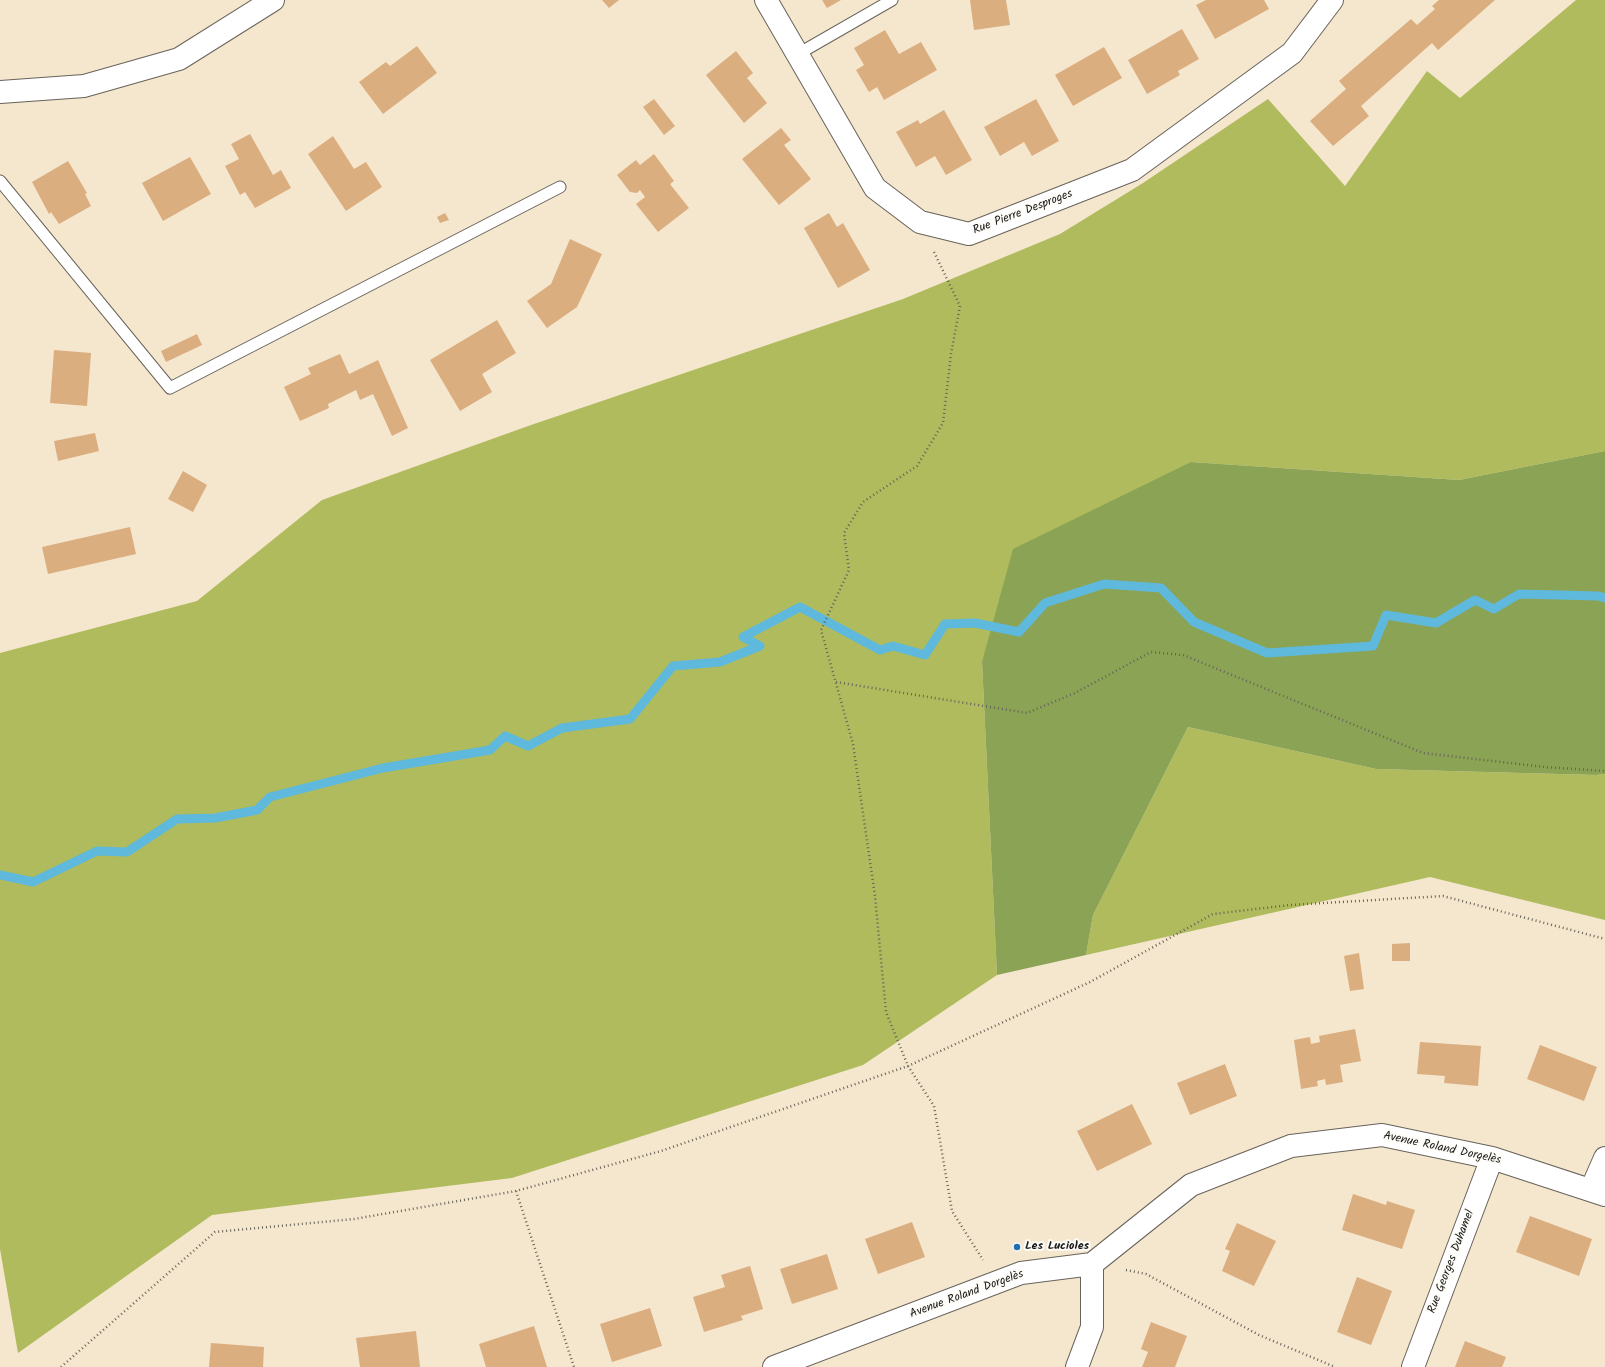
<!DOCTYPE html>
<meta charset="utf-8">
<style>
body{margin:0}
canvas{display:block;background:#f5e6ce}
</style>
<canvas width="1605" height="1367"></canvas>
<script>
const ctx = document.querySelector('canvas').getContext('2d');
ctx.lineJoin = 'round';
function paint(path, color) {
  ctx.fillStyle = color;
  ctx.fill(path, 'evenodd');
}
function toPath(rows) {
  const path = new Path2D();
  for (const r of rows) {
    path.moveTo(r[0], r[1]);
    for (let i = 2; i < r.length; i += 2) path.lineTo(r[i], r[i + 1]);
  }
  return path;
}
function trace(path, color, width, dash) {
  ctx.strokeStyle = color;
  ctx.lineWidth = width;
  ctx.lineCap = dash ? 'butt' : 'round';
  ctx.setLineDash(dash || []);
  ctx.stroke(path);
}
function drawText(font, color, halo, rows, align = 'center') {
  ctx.font = font + ' Kalam,sans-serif';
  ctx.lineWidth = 4;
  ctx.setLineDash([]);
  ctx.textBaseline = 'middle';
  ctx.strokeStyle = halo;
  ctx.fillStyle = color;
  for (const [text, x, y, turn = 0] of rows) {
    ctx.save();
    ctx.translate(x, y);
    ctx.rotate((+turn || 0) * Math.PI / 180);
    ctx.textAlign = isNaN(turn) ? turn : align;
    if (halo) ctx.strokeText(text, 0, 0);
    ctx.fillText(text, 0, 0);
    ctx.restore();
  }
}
paint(toPath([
 [1576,0,1605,0,1605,451,1459,480,1191,462,982,662,997,975,863,1065,512,1178,212,1215,18,1353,0,1249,0,653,197,601,322,500,531,425,903,299,1060,234,1143,183,1268,99,1345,186,1427,71,1460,98],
 [1188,727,1376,769,1596,775,1605,774,1605,920,1430,877,1086,955,1093,915]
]), '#afbb5c');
paint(toPath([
 [1605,451,1605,774,1596,775,1376,769,1188,727,1093,915,1086,955,997,975,982,662,1013,549,1191,462,1459,480]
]), '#8ba354');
trace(toPath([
 [0,875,33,882,97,851,127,852,177,819,215,818,257,810,270,797,383,768,490,750,505,736,528,746,562,728,630,719,673,666,720,662,760,646,743,637,800,607,880,650,893,646,925,655,945,624,975,623,1019,632,1045,603,1104,584,1161,588,1194,622,1267,653,1373,646,1386,615,1436,623,1475,600,1494,609,1519,594,1598,596,1605,598]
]), '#5fb9dc', 9);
paint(toPath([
 [602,0,619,0,609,8],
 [822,0,841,0,827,8],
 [970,0,1006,0,1010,25,974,30],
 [1206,0,1264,0,1269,9,1215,39,1196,5],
 [1439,0,1495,0,1438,50,1432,43,1361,106,1369,116,1333,146,1310,121,1346,89,1339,81,1411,19,1417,25,1435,9,1432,6],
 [1182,29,1199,59,1178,71,1180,75,1147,94,1128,60],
 [885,30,899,54,921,42,937,70,884,100,877,87,869,92,856,70,864,65,854,48],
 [417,46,437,73,383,114,359,82,386,62,390,66],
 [1104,47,1122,78,1073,106,1055,75],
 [736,51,753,73,747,78,767,103,744,123,706,75],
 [654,99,675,126,664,135,643,107],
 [1036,99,1059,141,1032,156,1024,142,1000,156,984,127],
 [944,110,972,160,946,175,935,156,916,167,896,132,918,120,920,124],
 [781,128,791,140,784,145,811,179,779,205,742,159],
 [250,134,273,175,281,170,291,188,255,208,245,192,240,195,225,166,239,159,231,144],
 [333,136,354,169,366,162,382,187,346,211,308,154],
 [654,154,674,181,670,184,689,208,658,232,636,204,645,197,640,190,637,193,630,192,617,175,636,160,640,165],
 [190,157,211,194,163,221,142,183],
 [68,161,87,193,85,194,91,206,59,224,51,212,49,214,32,182],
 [445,213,449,220,440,223,437,217],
 [829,213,837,227,843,223,870,270,838,288,804,228],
 [570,239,602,254,577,307,547,328,527,301,551,284],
 [497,320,516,353,482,374,492,392,460,411,430,360],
 [197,334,202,345,166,362,161,351],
 [54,350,91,353,87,406,50,403],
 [340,354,349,374,378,360,408,428,392,436,373,394,360,400,356,390,328,404,329,408,300,421,284,387,311,374,308,368],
 [95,433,99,451,58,461,54,441],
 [183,471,207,485,193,512,168,499],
 [130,527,136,554,48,574,42,547],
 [1410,943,1410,961,1392,961,1392,944],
 [1359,953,1364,989,1350,991,1344,956],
 [1355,1029,1361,1061,1340,1065,1343,1082,1326,1085,1325,1079,1317,1081,1318,1086,1301,1089,1294,1040,1310,1037,1311,1044,1320,1042,1319,1036],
 [1420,1042,1481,1046,1478,1086,1444,1083,1445,1076,1417,1074],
 [1540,1045,1597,1067,1584,1101,1527,1079],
 [1225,1064,1237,1096,1190,1115,1177,1083],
 [1132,1104,1152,1144,1097,1171,1077,1131],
 [1353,1194,1386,1205,1387,1201,1415,1210,1402,1249,1342,1230],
 [1530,1216,1592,1239,1579,1276,1516,1252],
 [912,1222,925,1257,878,1274,865,1239],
 [1237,1223,1276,1241,1254,1286,1222,1271,1230,1251,1225,1249],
 [827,1254,838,1289,792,1304,780,1269],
 [750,1266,763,1309,741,1316,743,1320,704,1332,693,1297,725,1287,721,1275],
 [1357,1277,1392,1291,1371,1345,1337,1332],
 [650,1308,662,1346,612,1362,600,1324],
 [1151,1322,1187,1336,1175,1367,1142,1367,1148,1352,1141,1349],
 [534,1326,547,1367,486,1367,479,1344],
 [416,1331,420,1367,360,1367,356,1338],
 [1465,1341,1506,1357,1502,1367,1455,1367],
 [211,1343,264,1347,263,1367,209,1367]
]), '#dbae80');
const service = toPath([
 [798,54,892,0],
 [0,181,170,388,560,187]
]);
const minor = toPath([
 [766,0,875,188,920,222,969,234,1132,170,1292,53,1332,0],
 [1591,1190,1605,1158],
 [774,1367,1021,1273,1092,1264,1191,1185,1291,1146,1382,1135,1492,1158,1605,1195],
 [1077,1367,1092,1327,1092,1264],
 [1413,1367,1492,1158]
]);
const secondary = toPath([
 [0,92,84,86,179,59,273,0]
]);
trace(service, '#68635a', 13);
trace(minor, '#68635a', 24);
trace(secondary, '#68635a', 24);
trace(toPath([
 [934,252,960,306,951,354,943,423,917,466,863,502,844,533,849,570,821,630,853,744,875,896,886,1012,908,1066,934,1106,952,1211,983,1260],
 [836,682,1027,713,1075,693,1151,652,1183,655,1423,753,1545,767,1605,771],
 [516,1191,574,1367],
 [1126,1270,1146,1274,1259,1335,1335,1367],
 [61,1367,215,1232,354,1219,516,1191,661,1151,908,1066,1090,982,1213,914,1290,905,1443,896,1605,939]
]), '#68635a', 2.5, [1, 3]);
trace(service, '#fff', 11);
trace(minor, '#fff', 22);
trace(secondary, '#fff', 22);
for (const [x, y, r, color] of [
 [1017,1247,4,"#1f6fb2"]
]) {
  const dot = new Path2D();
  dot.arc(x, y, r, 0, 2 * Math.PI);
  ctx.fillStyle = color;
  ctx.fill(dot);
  trace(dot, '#fdfcf7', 1.5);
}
drawText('12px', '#1c1c1c', '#fdfcf7', [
 ["Rue Pierre Desproges",1023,213,-21],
 ["Avenue Roland Dorgelès",1442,1149,12],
 ["Rue Georges Duhamel",1452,1262,-69],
 ["Avenue Roland Dorgelès",967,1295,-20]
]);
drawText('bold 12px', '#1c1c1c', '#fdfcf7', [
 ["Les Lucioles",1025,1247]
], 'left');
</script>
